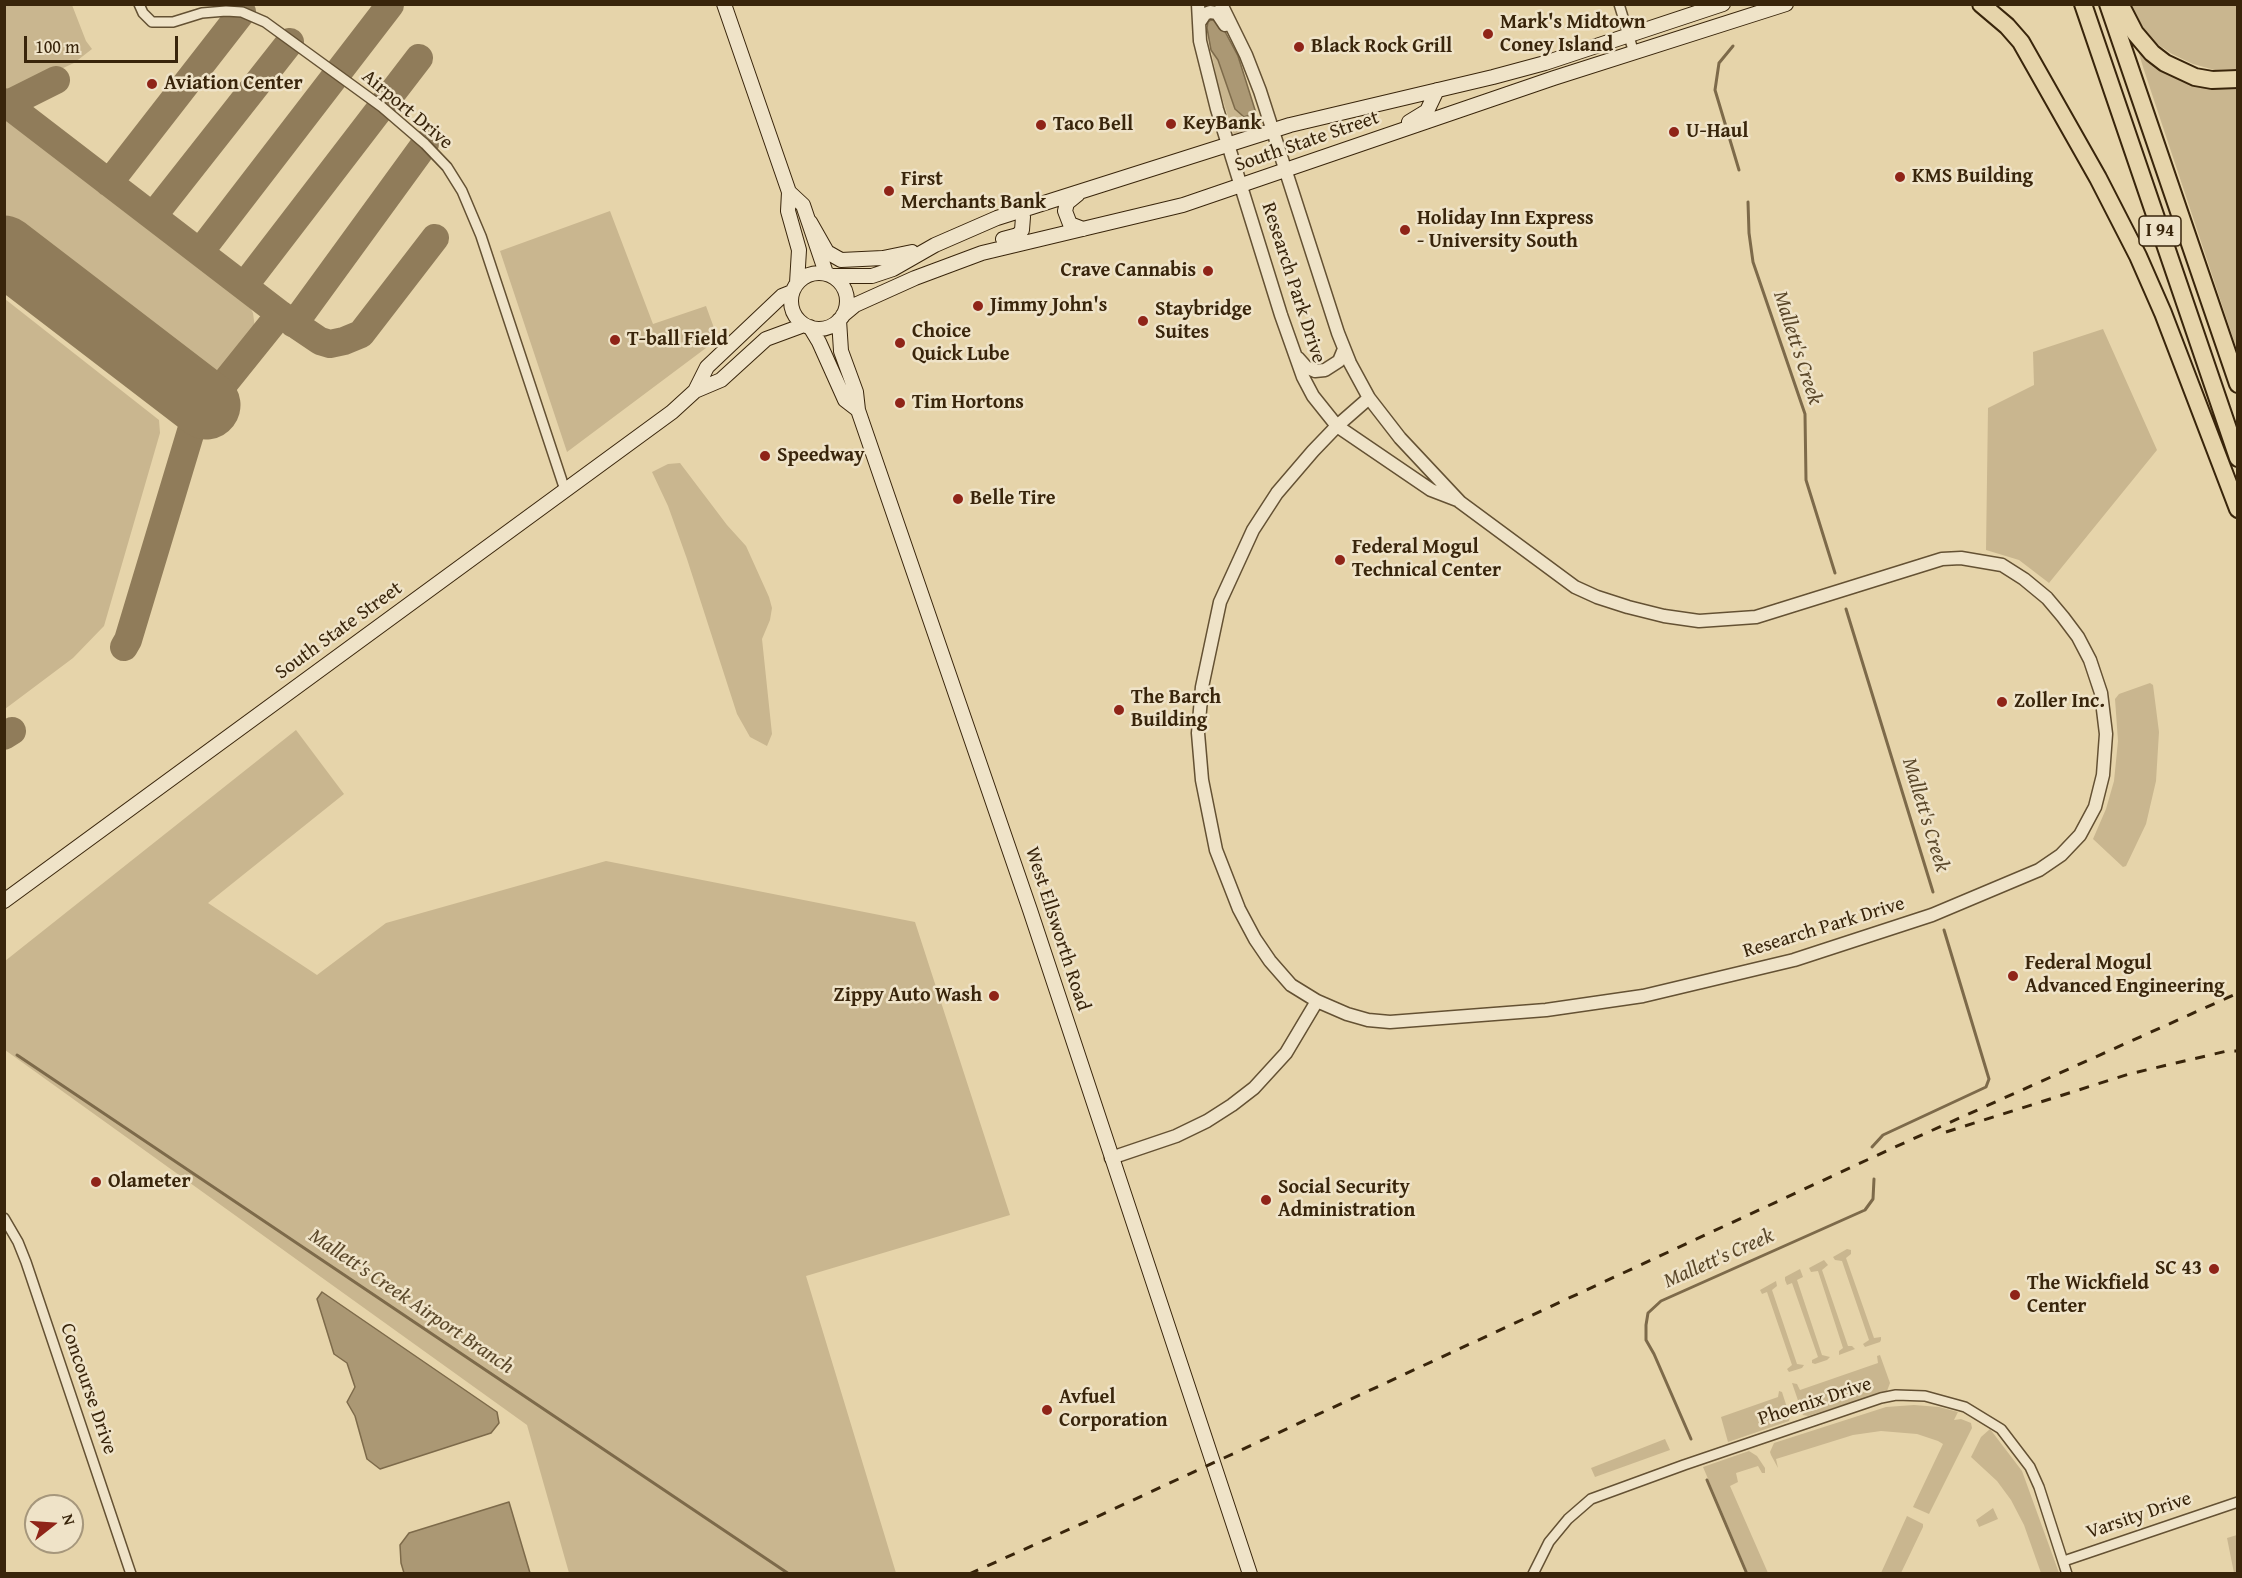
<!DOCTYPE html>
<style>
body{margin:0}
#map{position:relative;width:2242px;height:1578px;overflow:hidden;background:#e6d4aa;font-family:"Gentium Book Plus",serif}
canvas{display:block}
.frame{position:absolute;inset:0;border:6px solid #39250b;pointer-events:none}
.north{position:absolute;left:24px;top:1494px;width:60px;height:60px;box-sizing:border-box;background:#efe3c8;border:2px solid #a6977c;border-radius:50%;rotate:73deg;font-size:16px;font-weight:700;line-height:24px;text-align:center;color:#39250b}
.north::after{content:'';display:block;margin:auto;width:21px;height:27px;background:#8f2418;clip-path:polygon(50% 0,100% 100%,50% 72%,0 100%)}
.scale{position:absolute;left:24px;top:36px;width:154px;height:27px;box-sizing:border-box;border:3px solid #39250b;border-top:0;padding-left:8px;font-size:18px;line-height:21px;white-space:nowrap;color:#39250b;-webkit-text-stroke:4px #efe3c8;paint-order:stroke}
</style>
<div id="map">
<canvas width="2242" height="1578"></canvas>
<div class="frame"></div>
<div class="north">N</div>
<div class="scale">100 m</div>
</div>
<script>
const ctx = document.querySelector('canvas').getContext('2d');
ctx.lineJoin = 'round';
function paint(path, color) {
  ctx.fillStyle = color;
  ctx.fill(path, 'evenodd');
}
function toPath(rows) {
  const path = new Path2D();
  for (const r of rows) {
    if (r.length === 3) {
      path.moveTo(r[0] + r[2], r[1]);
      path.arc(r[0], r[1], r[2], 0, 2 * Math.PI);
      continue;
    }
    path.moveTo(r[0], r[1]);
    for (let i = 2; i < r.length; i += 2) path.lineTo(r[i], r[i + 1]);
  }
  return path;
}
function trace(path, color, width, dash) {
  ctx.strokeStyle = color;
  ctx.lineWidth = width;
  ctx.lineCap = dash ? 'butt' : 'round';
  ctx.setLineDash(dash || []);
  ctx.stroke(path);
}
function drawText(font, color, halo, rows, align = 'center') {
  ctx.font = font + ' "Gentium Book Plus",serif';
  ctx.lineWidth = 5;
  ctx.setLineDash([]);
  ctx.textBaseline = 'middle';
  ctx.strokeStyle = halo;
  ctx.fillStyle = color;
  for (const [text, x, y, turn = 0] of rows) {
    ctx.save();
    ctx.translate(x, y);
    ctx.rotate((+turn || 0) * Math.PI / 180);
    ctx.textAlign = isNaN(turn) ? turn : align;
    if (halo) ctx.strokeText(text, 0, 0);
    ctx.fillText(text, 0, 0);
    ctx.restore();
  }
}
paint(toPath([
 [4,5,72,5,86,41,92,49,74,63,9,93,5,89],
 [2130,5,2237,5,2237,69,2215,70,2193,64,2172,54,2151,40],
 [2136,44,2237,86,2237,350,2144,70],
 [1211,50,1218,60,1235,109,1244,117,1256,113,1259,130,1236,137,1234,135,1218,85],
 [5,117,242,292,253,313,255,328,251,341,228,372,211,376,201,372,5,221],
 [610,211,653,324,706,306,718,339,567,452,500,251],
 [5,299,159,420,160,433,104,626,73,658,5,709],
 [2103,329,2157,450,2049,583,2019,560,1986,550,1988,408,2034,385,2033,352],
 [680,463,727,525,746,546,769,597,772,608,770,620,762,639,772,734,767,746,750,737,737,714,687,559,668,506,652,472,668,464],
 [2150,683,2153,685,2159,732,2156,781,2146,824,2126,866,2123,867,2093,839,2106,809,2114,781,2118,741,2115,699,2119,694],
 [296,730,344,794,208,903,317,975,386,923,606,861,915,922,1010,1215,806,1276,896,1573,569,1573,527,1425,5,1050,5,961],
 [1847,1249,1851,1250,1851,1254,1846,1258,1874,1338,1881,1337,1881,1340,1880,1342,1865,1347,1863,1344,1869,1340,1842,1261,1835,1260,1833,1257],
 [1824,1260,1828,1265,1822,1270,1848,1346,1852,1346,1855,1349,1839,1355,1839,1351,1843,1348,1818,1271,1811,1272,1809,1268],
 [1800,1269,1803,1277,1797,1280,1822,1355,1830,1357,1827,1360,1815,1364,1812,1363,1812,1360,1818,1357,1792,1283,1787,1285,1785,1280,1785,1277],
 [1776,1281,1777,1286,1772,1290,1797,1364,1804,1365,1802,1368,1789,1372,1787,1369,1792,1365,1767,1292,1762,1294,1760,1290],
 [1880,1355,1890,1383,1887,1391,1808,1416,1803,1415,1792,1383,1797,1384,1800,1390,1878,1363,1877,1356],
 [1779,1391,1782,1392,1790,1417,1789,1421,1728,1442,1721,1417,1778,1397],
 [1914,1405,1939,1407,1958,1412,1954,1420,1961,1419,1971,1423,1972,1428,1929,1514,1913,1507,1943,1444,1938,1441,1917,1434,1881,1431,1853,1435,1776,1459,1778,1468,1771,1455,1770,1452,1774,1443,1886,1407],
 [1990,1429,2022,1471,2059,1573,2041,1573,2024,1525,2011,1500,1997,1481,1971,1457,1981,1437],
 [1665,1439,1670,1450,1595,1477,1591,1468],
 [1749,1451,1757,1456,1765,1468,1765,1473,1762,1473,1758,1466,1736,1473,1738,1482,1730,1486,1768,1573,1748,1573,1703,1467],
 [1993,1508,1998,1519,1979,1527,1976,1520],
 [1907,1516,1923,1524,1923,1527,1901,1573,1881,1573],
 [2237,1535,2237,1573,2234,1573,2227,1538]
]), '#c9b68f');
const water = toPath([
 [1211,20,1217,21,1221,24,1238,56,1256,113,1244,117,1235,109,1218,60,1211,50,1207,28,1208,22,1211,20],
 [322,1292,497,1412,499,1423,491,1433,380,1469,367,1459,355,1416,347,1402,355,1387,347,1363,334,1354,317,1299,322,1292],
 [509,1502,530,1573,404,1573,401,1563,400,1545,409,1533,509,1502]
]);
paint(water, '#ab9874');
trace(water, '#7d6a4a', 1.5);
trace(toPath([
 [1733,46,1719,63,1715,90,1739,170],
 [1748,202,1749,233,1753,262,1805,414,1806,480,1835,573],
 [1846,609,1933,892],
 [17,1055,789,1574],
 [1872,1147,1883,1135,1986,1087,1989,1079,1944,930],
 [1691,1439,1654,1354,1646,1340,1646,1325,1648,1313,1661,1301,1865,1210,1873,1199,1874,1179],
 [1707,1480,1747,1574]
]), '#7d6a4a', 3);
trace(toPath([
 [4,102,280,314,320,341,330,344,344,341,361,334,435,238],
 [8,104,56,80],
 [109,183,242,12],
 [153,216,290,42],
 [200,252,390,5],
 [244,286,419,58],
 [294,324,425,144],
 [124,647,128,640,194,421,280,314],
 [4,736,12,731]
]), '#907c5a', 28);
trace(toPath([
 [4,250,206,405]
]), '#907c5a', 69);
const minor = toPath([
 [139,4,143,13,152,22,173,22,202,13,226,11,242,12,265,22,382,107,425,144,447,167,462,191,481,236,565,490],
 [1619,4,1634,53],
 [4,1218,18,1242,26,1262,131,1574],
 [2064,1561,2238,1502],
 [1533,1574,1549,1542,1568,1519,1591,1499,1684,1465,1881,1398,1896,1395,1925,1396,1965,1407,2001,1429,2030,1467,2039,1487,2067,1574]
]);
const tertiary = toPath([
 [1198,4,1200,41,1217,109,1281,315,1303,377,1313,396,1337,426,1431,490,1457,500],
 [1221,4,1246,55,1260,91,1338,333,1350,363,1369,398,1400,438,1460,502,1575,587,1597,597,1628,607,1664,616,1699,621,1756,617,1942,559,1961,558,2002,565,2024,579,2047,598,2063,617,2078,637,2090,660,2101,693,2106,734,2103,775,2095,807,2080,835,2061,855,2039,870,1932,915,1794,960,1643,996,1546,1010,1390,1022,1368,1020,1347,1014,1317,1001,1291,985,1270,961,1255,939,1239,909,1216,850,1202,780,1198,733,1202,687,1220,602,1253,530,1277,493,1313,451,1337,426,1369,398],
 [1199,23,1205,14,1210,12,1217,13,1225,25],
 [1298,358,1306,367,1315,371,1325,370,1339,361,1344,349],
 [1111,1158,1176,1136,1207,1121,1232,1105,1254,1088,1286,1053,1317,1001]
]);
const secondary = toPath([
 [724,4,789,192,788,211,799,250,797,283],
 [1409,122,1427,111,1437,90],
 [789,192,803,205,826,273],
 [1078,194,1067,203,1065,211,1070,224,1083,229],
 [810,222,827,252,841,260,883,258,912,252],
 [1003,239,1018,235,1022,230,1023,217,1021,211],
 [819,301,28],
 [832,276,872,276,893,269,935,245,997,218,1290,125,1493,77,1545,63,1723,4],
 [843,315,855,305,915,278,982,253,1183,205,1554,78,1786,4],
 [839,320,841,351,856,392,858,410,1030,910,1250,1574],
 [810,327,819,342,845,400,858,410],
 [695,391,721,380,766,339,804,325],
 [4,901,672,412,695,391,707,367,782,296,792,292]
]);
const motorway = toPath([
 [1981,4,2007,26,2021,42,2098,178,2138,256,2163,313,2238,509],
 [2083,4,2238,458],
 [2108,4,2238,384],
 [2120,4,2135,33,2152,53,2165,63,2195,77,2212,80,2238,79]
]);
trace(minor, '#645133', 12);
trace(tertiary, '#645133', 15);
trace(secondary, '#39250b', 16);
trace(motorway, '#39250b', 20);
trace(minor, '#efe3c8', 9);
trace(tertiary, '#efe3c8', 12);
trace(secondary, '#efe3c8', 14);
trace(motorway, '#e6d4aa', 16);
trace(toPath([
 [1946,1132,2129,1074,2227,1051,2238,1051],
 [969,1574,1090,1520,1895,1147,2238,993]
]), '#39250b', 3, [10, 10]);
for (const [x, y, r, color] of [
 [1488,34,6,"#8f2418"],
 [1299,47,6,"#8f2418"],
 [152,84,6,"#8f2418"],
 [1171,124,6,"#8f2418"],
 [1041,125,6,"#8f2418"],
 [1674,132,6,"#8f2418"],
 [1900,177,6,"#8f2418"],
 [889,191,6,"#8f2418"],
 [1405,230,6,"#8f2418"],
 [1208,271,6,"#8f2418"],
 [978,306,6,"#8f2418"],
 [1143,321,6,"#8f2418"],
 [615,340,6,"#8f2418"],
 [900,343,6,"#8f2418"],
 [900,403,6,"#8f2418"],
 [765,456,6,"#8f2418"],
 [958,499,6,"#8f2418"],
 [1340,560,6,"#8f2418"],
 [2002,702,6,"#8f2418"],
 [1119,710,6,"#8f2418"],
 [2013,976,6,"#8f2418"],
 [994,996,6,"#8f2418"],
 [96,1182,6,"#8f2418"],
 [1266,1200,6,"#8f2418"],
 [2214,1269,6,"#8f2418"],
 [2015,1295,6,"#8f2418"],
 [1047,1410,6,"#8f2418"]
]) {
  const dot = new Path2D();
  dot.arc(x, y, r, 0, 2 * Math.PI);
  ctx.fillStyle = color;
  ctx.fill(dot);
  trace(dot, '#efe3c8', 2);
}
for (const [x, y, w] of [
 [2160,231,42]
]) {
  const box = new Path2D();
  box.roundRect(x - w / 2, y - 15, w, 30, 4.5);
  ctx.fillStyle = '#efe3c8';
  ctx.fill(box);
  trace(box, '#39250b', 1.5);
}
drawText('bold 18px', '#39250b', null, [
 ["I 94",2160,231]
]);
drawText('bold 20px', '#39250b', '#efe3c8', [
 ["Mark's Midtown",1500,23],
 ["Coney Island",1500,46],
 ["Black Rock Grill",1311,47],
 ["Aviation Center",164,84],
 ["KeyBank",1183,124],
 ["Taco Bell",1053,125],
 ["U-Haul",1686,132],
 ["KMS Building",1912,177],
 ["First",901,180],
 ["Merchants Bank",901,203],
 ["Holiday Inn Express",1417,219],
 ["- University South",1417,242],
 ["Crave Cannabis",1196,271,"right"],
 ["Jimmy John's",990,306],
 ["Staybridge",1155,310],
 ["Suites",1155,333],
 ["Choice",912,332],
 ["Quick Lube",912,355],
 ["T-ball Field",627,340],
 ["Tim Hortons",912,403],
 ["Speedway",777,456],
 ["Belle Tire",970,499],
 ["Federal Mogul",1352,548],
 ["Technical Center",1352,571],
 ["The Barch",1131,698],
 ["Building",1131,721],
 ["Zoller Inc.",2014,702],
 ["Federal Mogul",2025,964],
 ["Advanced Engineering",2025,987],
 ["Zippy Auto Wash",982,996,"right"],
 ["Olameter",108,1182],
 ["Social Security",1278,1188],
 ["Administration",1278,1211],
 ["SC 43",2202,1269,"right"],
 ["The Wickfield",2027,1284],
 ["Center",2027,1307],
 ["Avfuel",1059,1398],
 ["Corporation",1059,1421]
], 'left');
drawText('20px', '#39250b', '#efe3c8', [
 ["Airport Drive",407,110,40],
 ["South State Street",1307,142,-19],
 ["Research Park Drive",1293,283,72],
 ["South State Street",339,631,-36],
 ["Research Park Drive",1824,928,-17],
 ["West Ellsworth Road",1057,929,72],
 ["Concourse Drive",88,1389,71],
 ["Phoenix Drive",1815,1402,-18],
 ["Varsity Drive",2139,1516,-19]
]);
drawText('italic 21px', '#5b482a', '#efe3c8', [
 ["Mallett's Creek",1797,348,72],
 ["Mallett's Creek",1925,815,73],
 ["Mallett's Creek",1719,1259,-24],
 ["Mallett's Creek Airport Branch",411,1302,34]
]);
</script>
